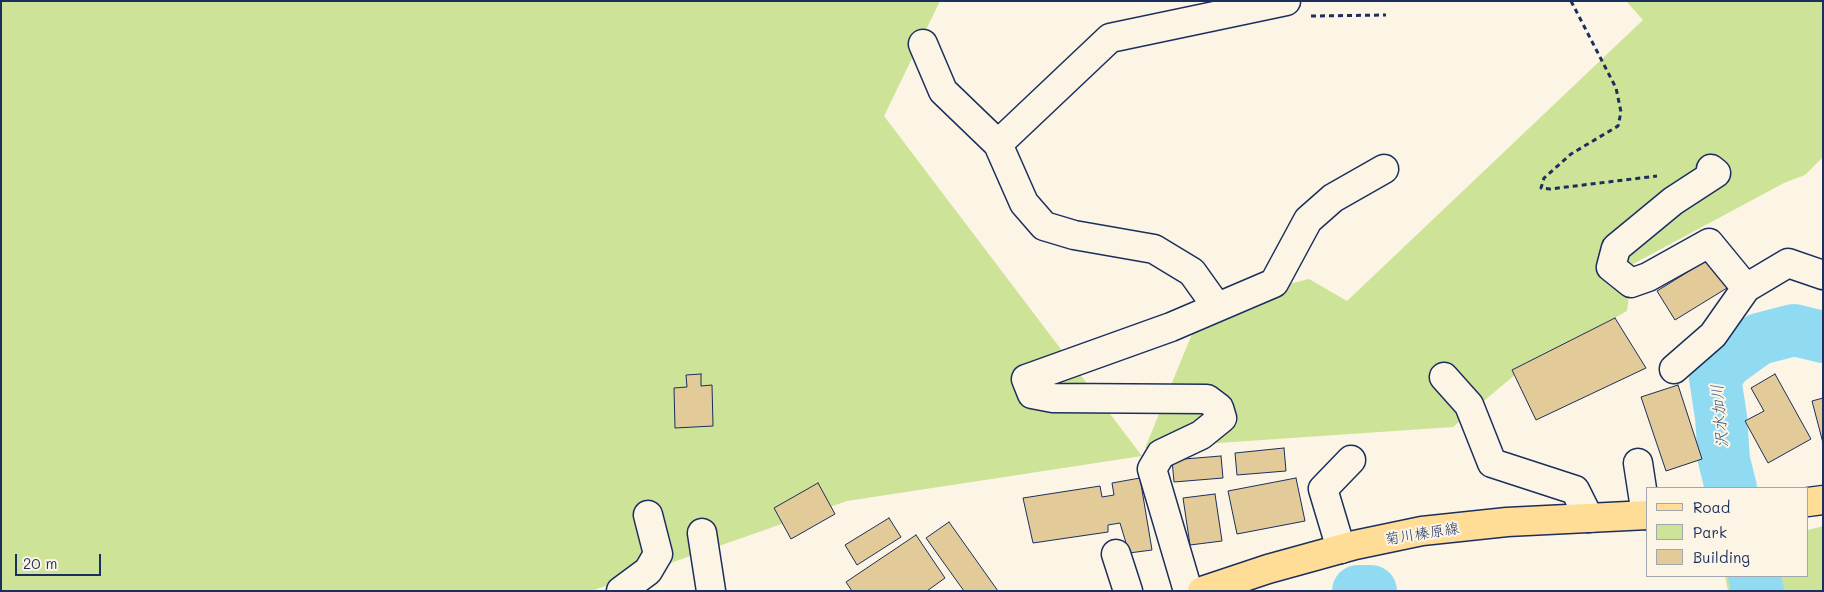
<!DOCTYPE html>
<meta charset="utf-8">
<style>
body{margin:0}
#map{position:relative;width:1824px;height:592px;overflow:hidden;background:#fcf5e5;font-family:Mali,sans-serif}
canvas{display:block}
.frame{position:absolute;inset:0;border:2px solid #1b2f5e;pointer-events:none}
.legend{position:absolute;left:1646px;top:487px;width:162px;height:90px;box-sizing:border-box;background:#fcf5e5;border:1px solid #a2a6af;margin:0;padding:6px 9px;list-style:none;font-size:15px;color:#1b2f5e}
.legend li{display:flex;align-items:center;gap:10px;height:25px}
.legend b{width:25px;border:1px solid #a2a6af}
.scale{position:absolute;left:15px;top:554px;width:86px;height:22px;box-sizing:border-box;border:2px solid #1b2f5e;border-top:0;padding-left:6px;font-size:15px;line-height:18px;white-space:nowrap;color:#1b2f5e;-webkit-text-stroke:4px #fcf5e5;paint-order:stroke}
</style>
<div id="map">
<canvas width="1824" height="592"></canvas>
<div class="frame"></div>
<ul class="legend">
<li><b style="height:6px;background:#ffdd96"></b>Road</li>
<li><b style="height:14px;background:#cde398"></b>Park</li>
<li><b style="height:14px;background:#e2ca99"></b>Building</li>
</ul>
<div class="scale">20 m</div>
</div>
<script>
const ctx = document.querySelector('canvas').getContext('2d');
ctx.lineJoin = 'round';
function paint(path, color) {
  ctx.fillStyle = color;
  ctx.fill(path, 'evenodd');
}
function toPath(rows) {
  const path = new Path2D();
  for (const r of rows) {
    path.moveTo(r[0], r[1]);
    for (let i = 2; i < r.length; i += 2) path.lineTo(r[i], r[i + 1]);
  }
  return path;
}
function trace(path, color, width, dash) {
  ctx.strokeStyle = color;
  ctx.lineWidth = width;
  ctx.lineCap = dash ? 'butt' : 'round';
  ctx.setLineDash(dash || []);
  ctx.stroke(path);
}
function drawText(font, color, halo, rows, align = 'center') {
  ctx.font = font + ' Mali,"Klee One",sans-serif';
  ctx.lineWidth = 4;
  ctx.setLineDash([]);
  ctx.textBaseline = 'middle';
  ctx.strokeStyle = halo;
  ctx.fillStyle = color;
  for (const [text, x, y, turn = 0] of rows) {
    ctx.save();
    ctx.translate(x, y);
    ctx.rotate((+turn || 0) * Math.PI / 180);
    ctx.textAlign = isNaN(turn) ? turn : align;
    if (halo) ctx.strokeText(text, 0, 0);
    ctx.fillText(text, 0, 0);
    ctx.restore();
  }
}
paint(toPath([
 [1,1,940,1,884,116,1142,456,847,501,591,591,1,591],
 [1626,1,1823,1,1823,157,1805,175,1784,183,1633,264,1627,311,1523,368,1453,427,1145,448,1204,305,1309,279,1347,301,1643,20],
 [1823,526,1823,591,1728,591,1725,576,1808,576,1808,530]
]), '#cde398');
trace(toPath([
 [1731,488,1724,460,1721,417,1715,378,1727,362,1759,339,1794,330,1823,337],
 [1754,576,1758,591],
 [1358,591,1371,591]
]), '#91dbf2', 52);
const building = toPath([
 [1707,260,1727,288,1675,320,1657,291,1707,260],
 [1615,318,1646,368,1536,420,1512,370,1615,318],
 [701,374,701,386,712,385,713,426,675,428,674,388,687,387,686,375,701,374],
 [1775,374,1811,439,1768,463,1745,421,1764,411,1751,388,1775,374],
 [1678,385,1702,459,1666,471,1641,397,1678,385],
 [1823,398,1823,443,1812,401,1823,398],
 [1284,448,1286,471,1237,475,1235,453,1284,448],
 [1221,456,1223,478,1174,482,1172,460,1221,456],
 [1140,478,1152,550,1129,553,1120,523,1108,525,1108,532,1033,543,1023,498,1100,486,1102,497,1114,495,1112,483,1140,478],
 [1296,478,1305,521,1237,534,1228,491,1296,478],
 [818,483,835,514,791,539,774,508,818,483],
 [1215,494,1222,541,1190,545,1183,498,1215,494],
 [889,518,901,537,857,565,845,545,889,518],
 [949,522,998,591,964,591,926,538,949,522],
 [916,535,945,578,927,591,852,591,846,582,916,535]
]);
paint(building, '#e2ca99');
trace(building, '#1b2f5e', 1);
const minor = toPath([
 [923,44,943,91,998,144],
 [1711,169,1716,173,1673,201,1616,248,1611,267,1631,283,1648,277,1709,243,1746,288,1788,263,1823,275],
 [1217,307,1192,272,1154,249,1074,235,1044,226,1024,203,998,144,1110,38,1286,1],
 [1674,369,1713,335,1746,288],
 [1444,377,1469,405,1492,463,1575,490,1589,518],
 [1638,463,1646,515],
 [702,533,711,591],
 [1341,549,1323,489,1351,460],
 [1116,554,1128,591],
 [621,591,648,571,658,554,648,515],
 [1188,591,1152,469,1161,454,1201,435,1222,418,1219,408,1207,399,1053,398,1032,394,1026,379,1171,327,1274,283,1308,220,1333,198,1384,169]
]);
const major = toPath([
 [1808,502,1823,500],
 [1202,591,1268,569,1355,545,1422,531,1507,522,1648,515]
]);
trace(minor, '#1b2f5e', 31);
trace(major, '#1b2f5e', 31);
trace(toPath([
 [1571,1,1616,88,1621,112,1618,126,1571,154,1544,178,1541,188,1550,189,1657,176],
 [1311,16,1386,15]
]), '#1b2f5e', 3, [5, 4]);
trace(minor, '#fcf5e5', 28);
trace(major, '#ffdd96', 28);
drawText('15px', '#1b2f5e', '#fcf5e5', [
 ["菊川榛原線",1422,534,-9]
]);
drawText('italic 16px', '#385a83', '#fcf5e5', [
 ["沢水加川",1720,416,-95]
]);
</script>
